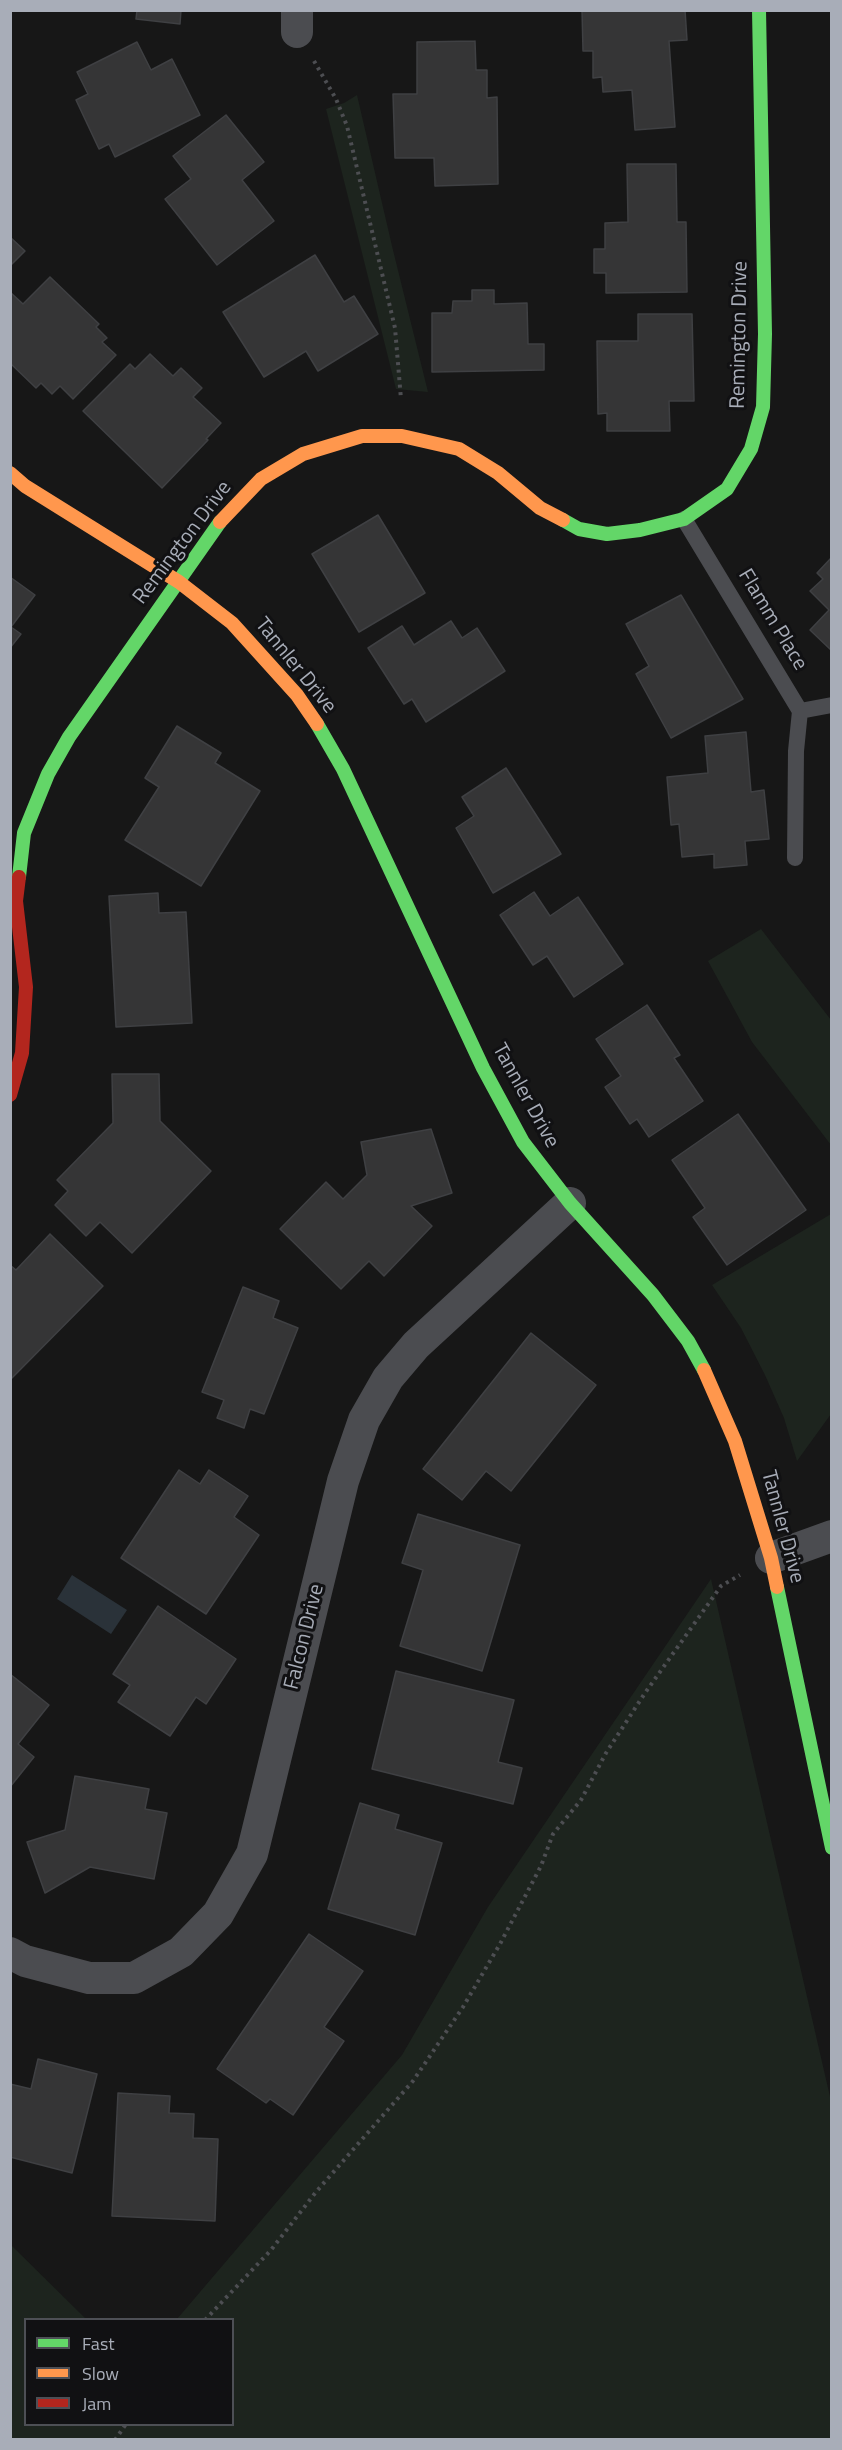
<!DOCTYPE html>
<style>
body{margin:0}
#map{position:relative;width:842px;height:2450px;overflow:hidden;background:#171717;font-family:"Titillium Web",sans-serif}
canvas{display:block}
.frame{position:absolute;inset:0;border:12px solid #a8adb8;pointer-events:none}
.legend{position:absolute;left:24px;top:2318px;width:210px;height:108px;box-sizing:border-box;background:#111113;border:2px solid #4d4f55;margin:0;padding:8px 10px;list-style:none;font-size:18px;color:#a8adb8}
.legend li{display:flex;align-items:center;gap:12px;height:30px}
.legend b{width:30px;border:2px solid #4d4f55}
</style>
<div id="map">
<canvas width="842" height="2450"></canvas>
<div class="frame"></div>
<ul class="legend">
<li><b style="height:8px;background:#63d668"></b>Fast</li>
<li><b style="height:8px;background:#ff974d"></b>Slow</li>
<li><b style="height:8px;background:#b3261e"></b>Jam</li>
</ul>
</div>
<script>
const ctx = document.querySelector('canvas').getContext('2d');
ctx.lineJoin = 'round';
function paint(path, color) {
  ctx.fillStyle = color;
  ctx.fill(path, 'evenodd');
}
function toPath(rows) {
  const path = new Path2D();
  for (const r of rows) {
    path.moveTo(r[0], r[1]);
    for (let i = 2; i < r.length; i += 2) path.lineTo(r[i], r[i + 1]);
  }
  return path;
}
function trace(path, color, width, dash) {
  ctx.strokeStyle = color;
  ctx.lineWidth = width;
  ctx.lineCap = dash ? 'butt' : 'round';
  ctx.setLineDash(dash || []);
  ctx.stroke(path);
}
function drawText(font, color, halo, rows, align = 'center') {
  ctx.font = font + ' "Titillium Web",sans-serif';
  ctx.lineWidth = 6;
  ctx.setLineDash([]);
  ctx.textBaseline = 'middle';
  ctx.strokeStyle = halo;
  ctx.fillStyle = color;
  for (const [text, x, y, turn = 0] of rows) {
    ctx.save();
    ctx.translate(x, y);
    ctx.rotate((+turn || 0) * Math.PI / 180);
    ctx.textAlign = isNaN(turn) ? turn : align;
    if (halo) ctx.strokeText(text, 0, 0);
    ctx.fillText(text, 0, 0);
    ctx.restore();
  }
}
paint(toPath([
 [357,95,392,246,428,392,396,389,326,109,344,103],
 [761,929,831,1020,831,1145,752,1042,708,961],
 [831,1214,831,1414,797,1461,784,1418,765,1375,741,1328,712,1285],
 [711,1579,831,2101,831,2439,11,2439,11,2245,86,2319,26,2320,26,2424,232,2424,232,2320,177,2319,402,2055,488,1907]
]), '#1d241e');
paint(toPath([
 [72,1575,127,1610,111,1634,57,1599]
]), '#2a3239');
const building = toPath([
 [137,10,181,10,180,24,136,19,137,10],
 [582,10,685,10,687,40,669,41,675,127,635,130,632,90,603,92,602,77,593,78,593,51,583,51,582,10],
 [475,41,476,70,487,70,487,98,497,97,498,184,435,186,434,158,395,158,393,94,417,94,417,42,475,41],
 [137,42,151,70,172,59,200,115,115,157,109,144,99,149,76,100,88,94,77,72,137,42],
 [226,115,264,162,242,180,274,221,217,265,165,199,191,179,173,156,226,115],
 [627,164,676,164,677,222,686,222,687,292,606,293,606,273,594,273,594,249,605,249,605,223,628,222,627,164],
 [10,237,25,251,10,266,10,237],
 [315,255,344,302,354,296,378,334,318,371,306,351,264,377,223,312,315,255],
 [50,277,99,324,96,327,107,338,102,342,116,355,73,399,60,386,52,394,41,383,36,388,10,363,10,292,23,304,50,277],
 [472,290,494,290,494,304,527,303,528,344,544,344,544,370,432,372,432,313,452,313,453,301,472,301,472,290],
 [638,314,692,314,694,401,669,401,670,431,607,431,607,413,598,414,597,341,638,341,638,314],
 [150,354,173,376,181,368,202,388,193,397,221,423,206,439,208,440,162,488,83,411,130,364,135,369,150,354],
 [378,515,425,593,359,632,312,554,378,515],
 [832,557,832,651,810,630,829,610,810,591,823,579,817,573,832,557],
 [10,577,35,595,11,627,21,634,10,648,10,577],
 [681,595,743,699,671,738,636,674,649,666,626,624,681,595],
 [451,621,462,638,477,628,505,671,426,722,412,699,404,704,368,648,402,626,414,645,451,621],
 [177,726,221,753,215,763,260,791,201,886,125,840,159,787,145,778,177,726],
 [746,732,751,792,764,790,769,839,745,841,747,865,714,868,714,854,682,857,679,824,671,825,667,777,708,773,705,736,746,732],
 [506,768,561,854,493,893,456,828,474,816,462,797,506,768],
 [534,892,550,916,578,897,623,964,574,997,547,956,533,965,500,915,534,892],
 [158,893,159,913,186,912,192,1023,116,1027,109,896,158,893],
 [647,1005,680,1055,674,1058,703,1101,649,1137,637,1119,630,1124,605,1087,621,1076,596,1039,647,1005],
 [112,1074,159,1074,160,1121,211,1171,132,1253,100,1222,86,1236,55,1205,68,1191,57,1180,113,1123,112,1074],
 [738,1114,806,1210,727,1265,693,1217,705,1208,672,1160,738,1114],
 [431,1129,452,1193,411,1206,432,1226,384,1276,369,1261,341,1289,280,1229,326,1182,343,1199,367,1175,361,1142,431,1129],
 [50,1234,103,1286,10,1380,10,1265,16,1270,50,1234],
 [243,1287,279,1301,273,1318,298,1328,264,1414,250,1409,244,1428,217,1418,224,1400,202,1392,243,1287],
 [531,1333,596,1385,511,1491,486,1471,462,1500,423,1469,531,1333],
 [179,1470,200,1484,209,1470,248,1496,234,1517,259,1535,206,1614,121,1558,179,1470],
 [418,1514,520,1545,482,1671,400,1646,423,1570,402,1563,418,1514],
 [158,1606,236,1659,206,1704,196,1697,170,1736,118,1702,130,1685,113,1674,158,1606],
 [396,1671,514,1700,498,1762,522,1768,513,1804,372,1769,396,1671],
 [10,1674,49,1705,18,1744,34,1757,10,1787,10,1674],
 [75,1776,149,1789,145,1809,167,1813,154,1879,90,1867,45,1893,27,1842,65,1830,75,1776],
 [360,1803,399,1815,395,1829,442,1843,415,1935,328,1909,360,1803],
 [309,1934,363,1971,324,2027,344,2041,293,2115,270,2099,266,2103,217,2069,309,1934],
 [38,2059,97,2074,72,2173,10,2157,10,2084,31,2089,38,2059],
 [118,2093,170,2096,169,2113,194,2114,193,2138,218,2139,215,2221,112,2216,118,2093]
]);
paint(building, '#353536');
trace(building, '#3f4043', 1.5);
trace(toPath([
 [314,61,336,99,347,126,395,328,401,399],
 [205,2320,271,2250,316,2192,413,2081,463,2007,500,1944,541,1866,553,1834,581,1800,606,1753,645,1693,721,1586,740,1575],
 [115,2440,126,2424]
]), '#4d4e52', 4, [3, 4.5]);
trace(toPath([
 [684,519,800,711,796,751,795,858],
 [800,711,832,705]
]), '#4b4c50', 16);
trace(toPath([
 [297,32,297,10],
 [771,1558,832,1536],
 [10,1953,25,1961,89,1978,134,1978,181,1952,218,1914,252,1854,343,1481,364,1420,388,1378,416,1345,570,1203]
]), '#4b4c50', 32);
trace(toPath([
 [563,520,579,529,607,534,640,530,684,519,727,489,751,449,763,407,765,334,759,10],
 [317,724,343,769,483,1068,523,1142,570,1203,653,1295,688,1341,704,1370],
 [19,877,24,833,48,774,69,737,220,522],
 [777,1587,832,1848]
]), '#63d668', 14);
trace(toPath([
 [10,473,25,486,179,582,232,623,297,695,317,724],
 [220,522,261,479,303,454,362,436,402,436,459,449,498,473,540,508,563,520],
 [704,1370,735,1441,771,1558,777,1587]
]), '#ff974d', 14);
trace(toPath([
 [10,1095,22,1053,26,987,16,901,19,877]
]), '#b3261e', 14);
drawText('21px', '#a8adb8', '#111113', [
 ["Remington Drive",740,335,-89],
 ["Remington Drive",183,543,-53],
 ["Flamm Place",772,620,59],
 ["Tannler Drive",295,666,51],
 ["Tannler Drive",525,1096,61],
 ["Tannler Drive",782,1527,75],
 ["Falcon Drive",305,1637,-76]
]);
</script>
